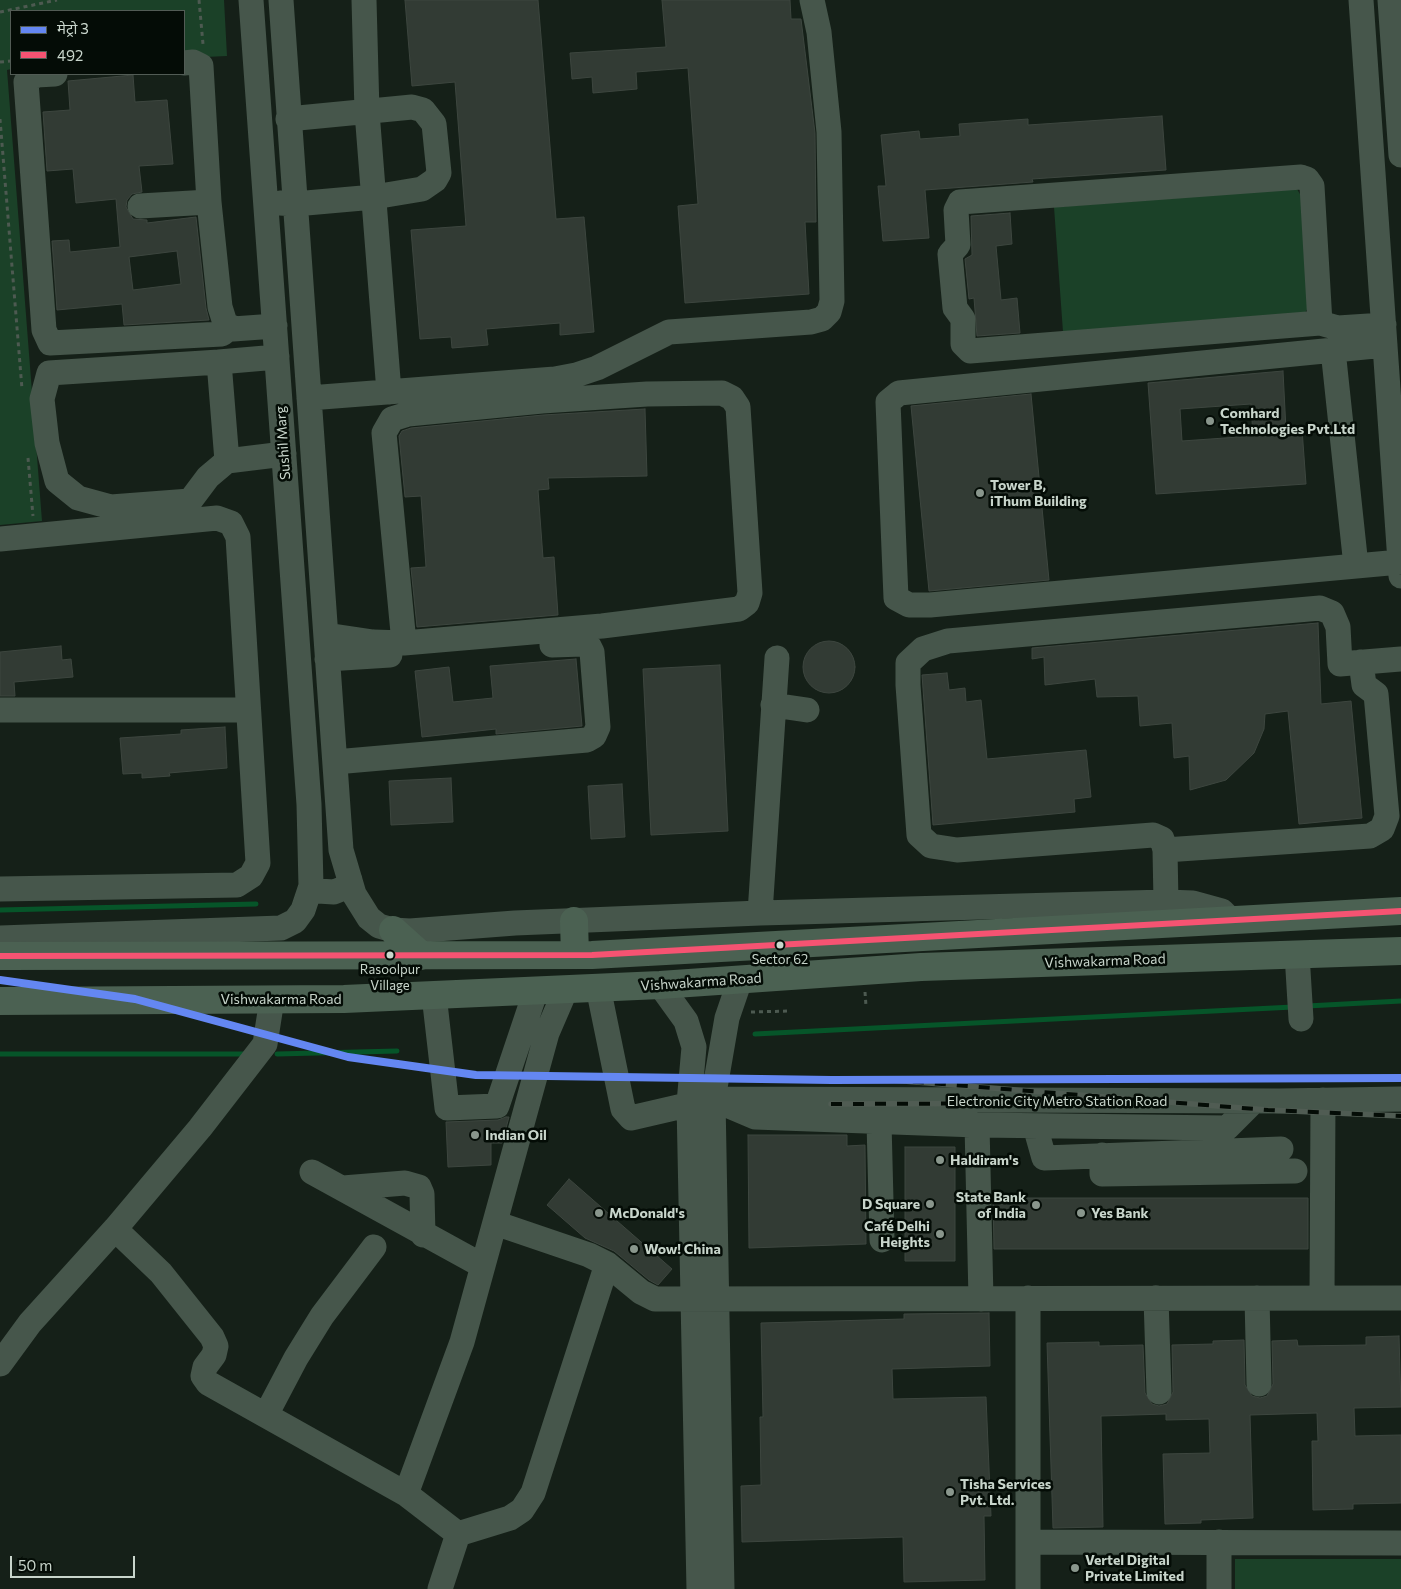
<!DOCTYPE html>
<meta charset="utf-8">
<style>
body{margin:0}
#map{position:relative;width:1401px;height:1589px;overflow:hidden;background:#152018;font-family:Commissioner,"Noto Sans Devanagari",sans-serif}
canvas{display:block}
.legend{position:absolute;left:10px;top:10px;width:175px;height:65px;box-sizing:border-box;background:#040c06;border:1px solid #525c55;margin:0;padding:6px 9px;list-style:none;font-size:15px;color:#c8d5cb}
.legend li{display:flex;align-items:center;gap:10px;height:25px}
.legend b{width:25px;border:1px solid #525c55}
.scale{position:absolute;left:10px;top:1556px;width:125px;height:22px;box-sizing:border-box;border:2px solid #c8d5cb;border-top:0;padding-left:6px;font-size:15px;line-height:18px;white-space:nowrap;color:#c8d5cb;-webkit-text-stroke:4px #040c06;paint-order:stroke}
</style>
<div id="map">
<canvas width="1401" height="1589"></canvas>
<ul class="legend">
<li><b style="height:6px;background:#6487f2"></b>मेट्रो 3</li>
<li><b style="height:6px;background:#f65372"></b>492</li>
</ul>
<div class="scale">50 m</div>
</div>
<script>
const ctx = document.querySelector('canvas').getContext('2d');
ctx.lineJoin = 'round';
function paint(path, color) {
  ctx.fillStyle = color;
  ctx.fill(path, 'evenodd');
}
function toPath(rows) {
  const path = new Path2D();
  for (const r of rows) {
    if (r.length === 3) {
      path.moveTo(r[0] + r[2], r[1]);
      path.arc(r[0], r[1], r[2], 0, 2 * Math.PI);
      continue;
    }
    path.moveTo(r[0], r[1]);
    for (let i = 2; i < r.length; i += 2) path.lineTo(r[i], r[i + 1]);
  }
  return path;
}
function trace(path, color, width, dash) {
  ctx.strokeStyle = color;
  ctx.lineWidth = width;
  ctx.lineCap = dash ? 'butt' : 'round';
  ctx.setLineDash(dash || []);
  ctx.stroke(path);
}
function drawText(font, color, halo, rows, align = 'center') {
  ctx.font = font + ' Commissioner,sans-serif';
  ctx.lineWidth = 5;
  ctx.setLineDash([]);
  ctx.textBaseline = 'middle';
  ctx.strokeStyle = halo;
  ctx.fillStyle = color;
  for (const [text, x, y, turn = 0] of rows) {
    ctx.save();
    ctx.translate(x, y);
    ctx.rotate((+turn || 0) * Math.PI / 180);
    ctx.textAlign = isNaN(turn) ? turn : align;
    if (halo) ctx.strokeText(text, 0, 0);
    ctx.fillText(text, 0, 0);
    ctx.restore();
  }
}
paint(toPath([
 [0,0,224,0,227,56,184,58,184,11,11,11,11,69,7,70,42,521,0,525],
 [1297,189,1308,208,1313,301,1302,317,1063,332,1054,207],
 [1235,1559,1401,1559,1401,1589,1235,1589]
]), '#1b4128');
trace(toPath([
 [0,910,256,904],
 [1307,1006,1401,1001],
 [755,1034,1293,1007],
 [0,1054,246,1054],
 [277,1054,397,1051]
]), '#065529', 5);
const building = toPath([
 [405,0,538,0,556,219,584,217,594,332,560,335,560,323,486,329,488,345,452,348,451,337,420,339,411,230,466,226,455,82,412,86,405,0],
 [662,0,790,0,791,19,801,19,815,133,816,222,805,222,809,294,685,303,678,206,698,204,688,68,636,72,637,89,593,93,592,77,572,79,570,53,666,47,662,0],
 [133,75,135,102,167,100,173,164,139,166,142,192,132,194,127,200,126,207,133,219,147,220,147,223,196,217,206,308,209,320,124,325,122,304,57,310,52,241,69,240,70,252,120,247,116,199,76,203,73,169,47,171,43,112,70,110,68,81,133,75],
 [177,251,181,284,133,290,129,257,177,251],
 [1162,116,1166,170,1032,179,1033,182,925,190,929,238,883,241,878,186,886,186,881,135,919,131,920,139,960,136,959,124,1028,119,1028,125,1162,116],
 [1010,213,1012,244,996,246,1001,300,1017,298,1020,333,977,336,974,298,969,299,965,259,972,255,971,216,1010,213],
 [1283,371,1286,430,1302,429,1306,484,1156,494,1148,383,1283,371],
 [1251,404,1253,436,1182,441,1180,409,1251,404],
 [1031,394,1049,580,929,591,911,406,1031,394],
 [645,409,647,476,548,478,549,489,538,490,543,558,554,557,558,615,417,627,411,568,426,567,421,496,405,497,399,436,402,431,411,428,543,415,645,409],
 [1318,623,1321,704,1351,701,1362,818,1299,824,1288,711,1265,714,1264,729,1254,753,1226,780,1190,790,1189,756,1174,758,1172,723,1140,726,1138,696,1097,697,1095,679,1045,685,1044,657,1032,659,1032,648,1318,623],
 [829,667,26],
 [61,646,62,660,71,659,73,677,14,682,15,696,0,696,0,652,61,646],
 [576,659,582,726,496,734,496,729,422,737,415,671,449,667,453,702,493,698,490,666,576,659],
 [720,665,728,831,651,835,643,669,720,665],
 [947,673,949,690,965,688,966,702,981,700,987,759,1086,750,1091,797,1074,799,1075,812,933,825,922,675,947,673],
 [225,727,227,768,169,773,170,776,142,778,142,773,123,774,120,738,181,734,181,730,225,727],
 [451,778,453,822,391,825,389,781,451,778],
 [622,784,625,837,591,839,588,786,622,784],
 [506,1117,509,1117,502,1143,491,1143,491,1165,448,1167,446,1122,498,1120,506,1117],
 [748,1135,847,1135,847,1146,865,1145,866,1244,749,1248,748,1135],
 [905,1147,955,1147,955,1261,905,1261,905,1147],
 [569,1179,672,1269,658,1285,649,1280,614,1251,585,1238,547,1205,569,1179],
 [993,1198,1308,1198,1308,1249,994,1249,993,1198],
 [989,1313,990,1366,892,1369,893,1399,986,1397,991,1516,984,1516,985,1580,904,1582,903,1537,742,1542,741,1486,761,1485,760,1417,763,1417,761,1323,904,1319,904,1314,989,1313],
 [1399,1336,1401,1407,1354,1408,1355,1436,1401,1435,1401,1503,1353,1504,1353,1509,1313,1510,1312,1441,1318,1441,1317,1413,1250,1415,1253,1518,1201,1520,1201,1523,1165,1524,1163,1454,1210,1453,1209,1419,1166,1420,1166,1414,1101,1416,1103,1527,1053,1528,1047,1343,1099,1342,1099,1346,1143,1345,1145,1393,1152,1404,1159,1406,1167,1404,1173,1392,1172,1345,1213,1344,1213,1341,1244,1340,1245,1385,1252,1396,1260,1398,1267,1396,1273,1384,1272,1341,1297,1340,1298,1346,1366,1345,1366,1337,1399,1336]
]);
paint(building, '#323b34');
trace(building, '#3d463f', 1);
trace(toPath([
 [199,0,203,44],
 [0,12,57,0],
 [0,62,11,61],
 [0,119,22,389],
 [28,458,33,516],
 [865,992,866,1006],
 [751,1012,790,1011]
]), '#4d5a51', 3, [4, 4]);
trace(toPath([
 [281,0,341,850,354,894,369,918,379,926,393,930,410,931,515,923,760,913,1166,902,1193,903,1222,911,1230,919],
 [364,0,367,112,389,392],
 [1361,0,1401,576],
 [1390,0,1401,155],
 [184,63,193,62,201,66,209,202,220,307,225,323,233,329,275,326],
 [55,74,36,75,26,82,44,330,50,343,222,334,231,327],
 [1301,177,1307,179,1312,186,1320,323,970,351,963,344,963,319,955,308,950,254,958,245,956,210,960,202,1301,177],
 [280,203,295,204,374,197,422,189,435,180,439,173,434,124,423,110,412,107,288,119],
 [140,206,209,202],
 [1320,323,1338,328,1384,325],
 [1385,345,899,393,888,402,896,598,909,605,930,605,1400,562],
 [1333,350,1356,566],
 [219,362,277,357],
 [309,398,555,379,576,375,597,368,669,332,811,322,822,319,829,312,832,301,829,132,819,32,812,0],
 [227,461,208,477,190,501,111,507,78,498,57,481,47,443,42,399,49,373,219,362,227,461,284,454],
 [0,539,217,518,231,523,238,537,258,863,251,876,237,885,0,889],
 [326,635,373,642,404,643,602,626,739,609,747,603,750,593,738,407,732,398,722,393,647,394,542,401,408,414,392,419,384,433,404,643],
 [327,659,390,655],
 [773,705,807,710],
 [0,710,248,710],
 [335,762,587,740,594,736,598,727,592,652,589,646,583,644,552,645],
 [1165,850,1370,836,1382,829,1387,816,1376,694,1364,685,1361,662],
 [311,886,318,891,334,892,344,888,350,880],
 [1166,902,1165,850,1162,839,1153,835,957,850,931,846,919,835,908,685,908,663,923,649,948,641,1320,608,1332,613,1338,627,1340,664,1401,659],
 [760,913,777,658],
 [0,938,281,928,295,921,303,910,311,886,309,804,251,0],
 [1297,954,1301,1019],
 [660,985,686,1021,694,1047,689,1103,699,1589],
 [598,987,623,1109,631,1118,713,1099,1279,1101,1401,1099],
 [434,995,447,1108,497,1106,536,990],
 [722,1103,755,1117,977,1125,1227,1128,1254,1101],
 [879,1122,882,1240],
 [977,1125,981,1299],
 [1035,1126,1044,1158,1281,1149],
 [1102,1155,1102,1174,1295,1171],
 [312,1172,483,1266],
 [343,1188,405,1183,419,1187,422,1194,423,1235],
 [495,1223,589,1255,607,1264,641,1292,655,1299,1401,1298],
 [115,1229,161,1273,212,1337,216,1346,214,1355,205,1367,203,1376,208,1383,406,1494],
 [1028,1298,1028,1589],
 [1156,1298,1159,1392],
 [1257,1298,1259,1384],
 [1322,1298,1323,1100],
 [0,1364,30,1323,115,1229,200,1128,265,1044,272,999],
 [266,1415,296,1358,322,1316,374,1247],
 [458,1534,510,1518,522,1510,533,1493,607,1264],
 [1028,1542,1401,1543],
 [1219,1542,1219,1589],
 [440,1589,458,1534,406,1494,462,1342,547,1033,566,989],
 [722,1589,713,1099,727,1018,740,980]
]), '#46564b', 25);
trace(toPath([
 [574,921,575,955],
 [393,930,422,956],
 [0,956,592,955,1401,911],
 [0,1001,344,999,660,985,921,967,1401,951]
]), '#4b6152', 28);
const rail = toPath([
 [891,1080,1268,1110,1401,1116],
 [831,1104,1104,1103]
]);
trace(rail, '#505c53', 5.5);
trace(rail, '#040c06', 4, [11]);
trace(toPath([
 [0,956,592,955,1401,911]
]), '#f65372', 6);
trace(toPath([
 [0,980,135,999,348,1057,476,1075,832,1080,1401,1078]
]), '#6487f2', 8);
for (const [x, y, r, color] of [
 [1210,421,5,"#89968c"],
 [980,493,5,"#89968c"],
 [780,945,4.5,"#c8d5cb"],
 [390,955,4.5,"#c8d5cb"],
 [475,1135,5,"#89968c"],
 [940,1160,5,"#89968c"],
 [930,1204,5,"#89968c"],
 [1036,1205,5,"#89968c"],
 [599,1213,5,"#89968c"],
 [1081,1213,5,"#89968c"],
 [940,1234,5,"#89968c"],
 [634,1249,5,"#89968c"],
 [950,1492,5,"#89968c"],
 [1075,1568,5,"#89968c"]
]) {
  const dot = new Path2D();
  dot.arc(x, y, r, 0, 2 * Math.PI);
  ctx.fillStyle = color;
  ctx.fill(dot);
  trace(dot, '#040c06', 2);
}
drawText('13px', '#c8d5cb', '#040c06', [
 ["Sector 62",780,960],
 ["Rasoolpur",390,970],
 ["Village",390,986]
]);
drawText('bold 14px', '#c8d5cb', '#040c06', [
 ["Comhard",1220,413],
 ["Technologies Pvt.Ltd",1220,429],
 ["Tower B,",990,485],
 ["iThum Building",990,501],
 ["Indian Oil",485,1135],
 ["Haldiram's",950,1160],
 ["State Bank",1026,1197,"right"],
 ["of India",1026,1213,"right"],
 ["D Square",920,1204,"right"],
 ["McDonald's",609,1213],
 ["Yes Bank",1091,1213],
 ["Café Delhi",930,1226,"right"],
 ["Heights",930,1242,"right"],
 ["Wow! China",644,1249],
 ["Tisha Services",960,1484],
 ["Pvt. Ltd.",960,1500],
 ["Vertel Digital",1085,1560],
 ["Private Limited",1085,1576]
], 'left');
drawText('14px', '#c8d5cb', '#040c06', [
 ["Sushil Marg",283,443,-94],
 ["Vishwakarma Road",1105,961,-2],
 ["Vishwakarma Road",701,982,-4],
 ["Vishwakarma Road",281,999],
 ["Electronic City Metro Station Road",1057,1101]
]);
</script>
